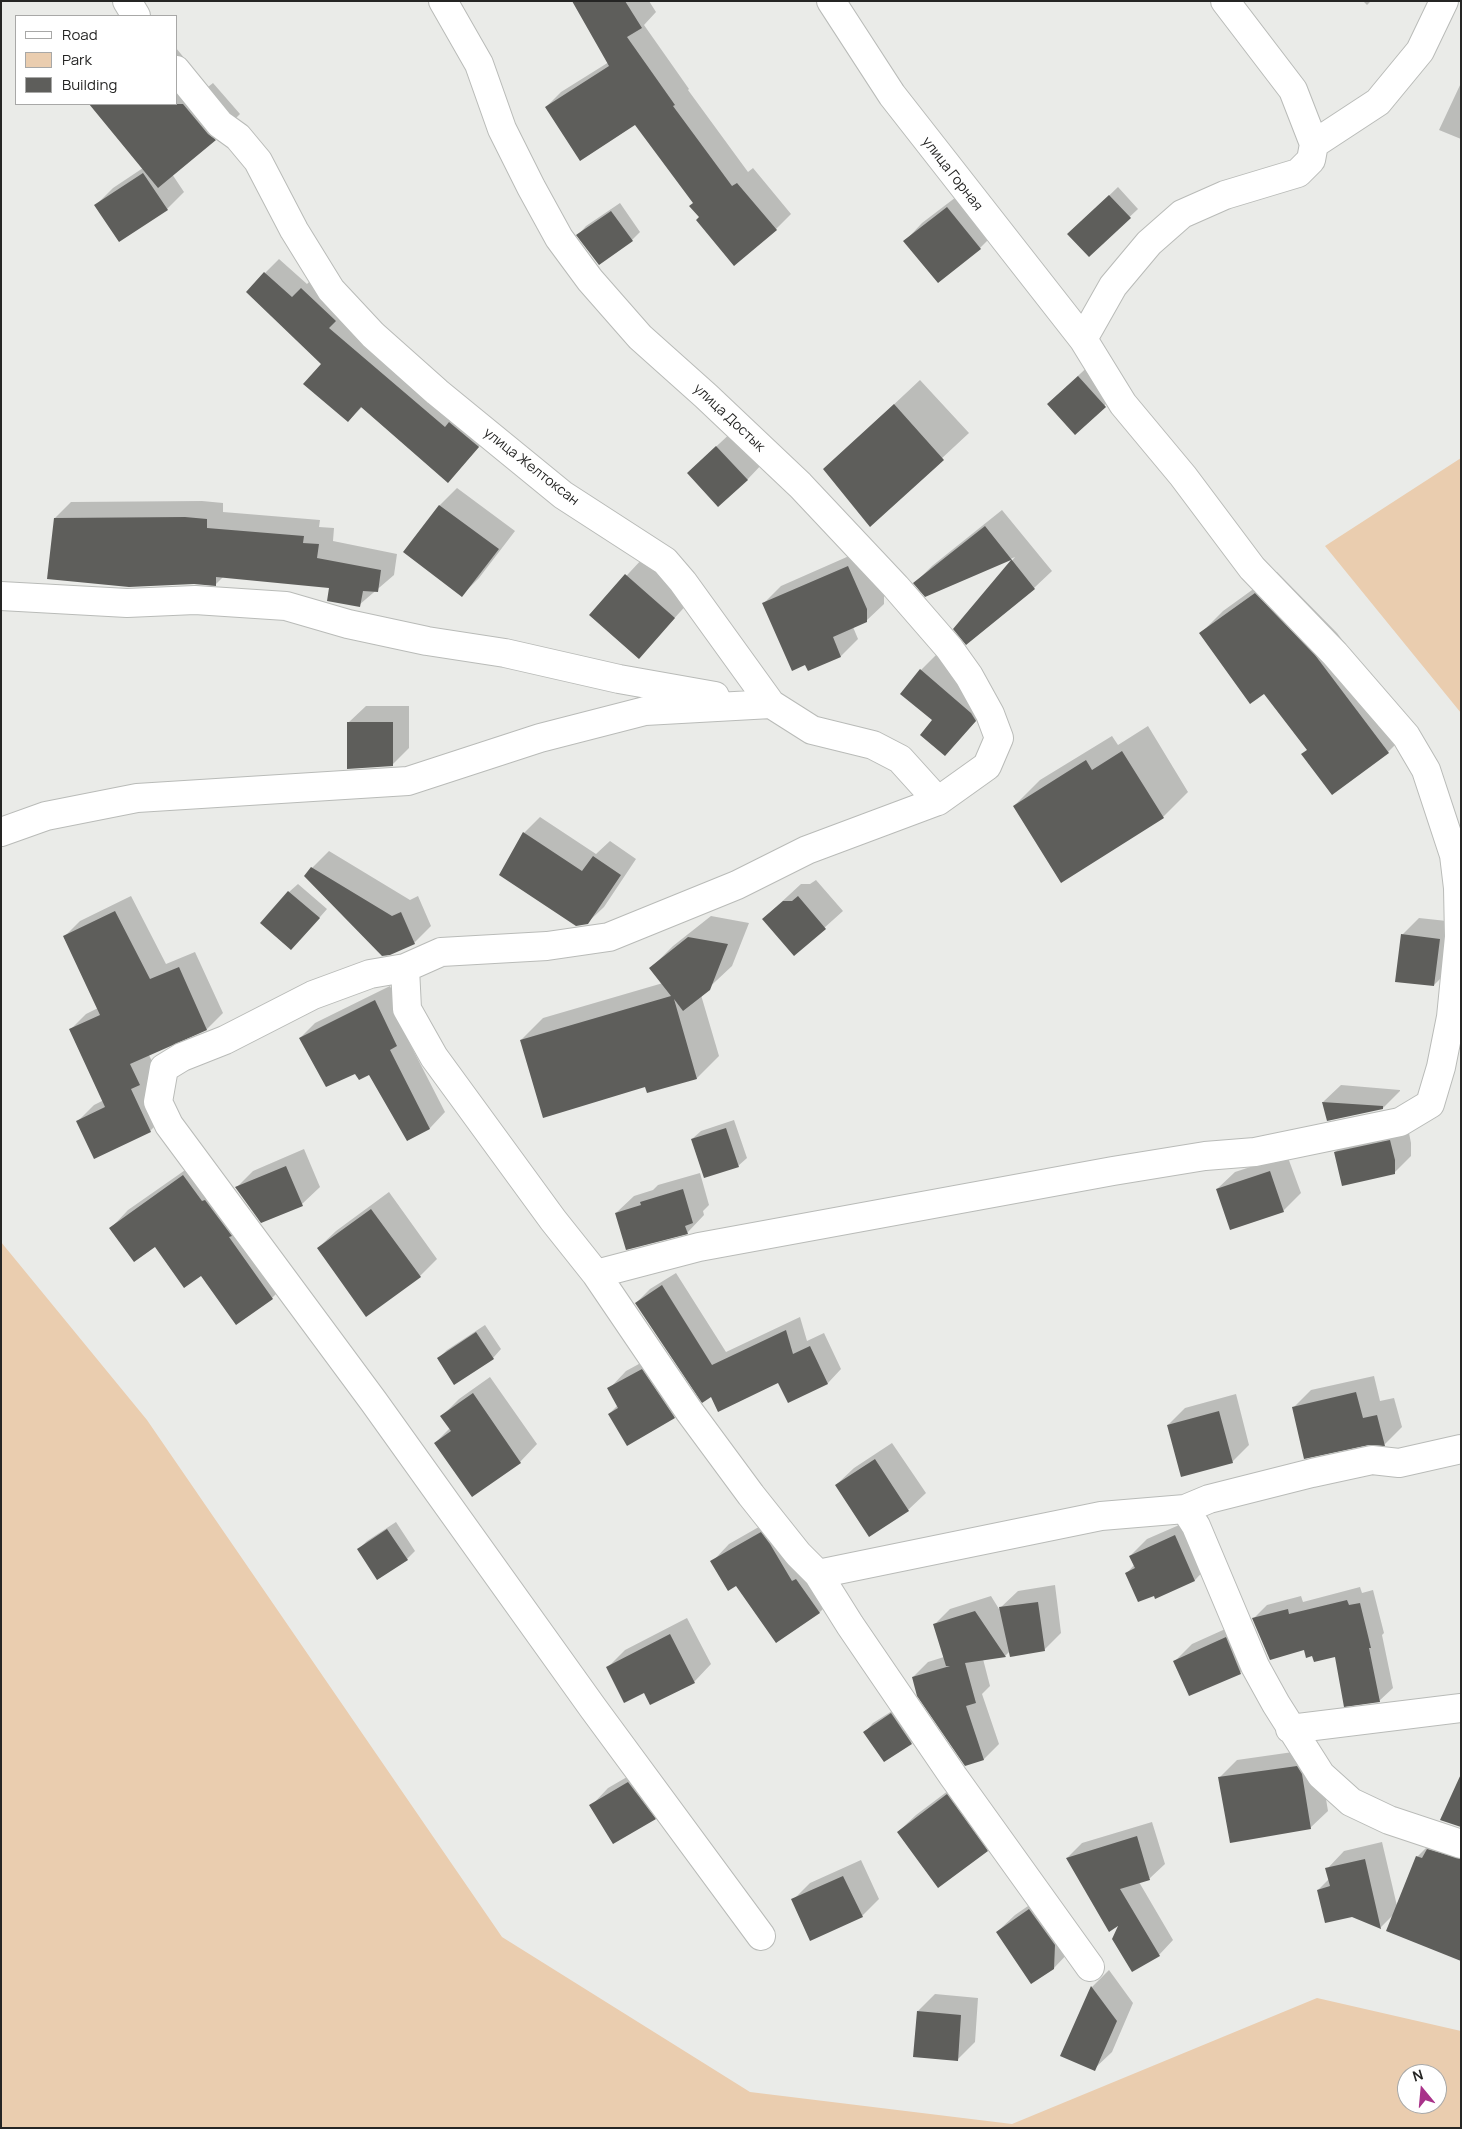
<!DOCTYPE html>
<meta charset="utf-8">
<style>
body{margin:0}
#map{position:relative;width:1462px;height:2129px;overflow:hidden;background:#eaebe8;font-family:Manrope,sans-serif}
canvas{display:block}
.frame{position:absolute;inset:0;border:2px solid #252524;pointer-events:none}
.legend{position:absolute;left:15px;top:15px;width:162px;height:90px;box-sizing:border-box;background:#fff;border:1px solid #a8a8a7;margin:0;padding:6px 9px;list-style:none;font-size:15px;color:#252524}
.legend li{display:flex;align-items:center;gap:10px;height:25px}
.legend b{width:25px;border:1px solid #a8a8a7}
.north{position:absolute;left:1397px;top:2064px;width:50px;height:50px;box-sizing:border-box;background:#fff;border:1px solid #a8a8a7;border-radius:50%;rotate:343deg;font-size:14px;font-weight:700;line-height:20px;text-align:center;color:#252524}
.north::after{content:'';display:block;margin:auto;width:18px;height:22px;background:#a83289;clip-path:polygon(50% 0,100% 100%,50% 72%,0 100%)}
</style>
<div id="map">
<canvas width="1462" height="2129"></canvas>
<div class="frame"></div>
<ul class="legend">
<li><b style="height:6px;background:#fff"></b>Road</li>
<li><b style="height:14px;background:#eacdaf"></b>Park</li>
<li><b style="height:14px;background:#5e5e5b"></b>Building</li>
</ul>
<div class="north">N</div>
</div>
<script>
const ctx = document.querySelector('canvas').getContext('2d');
ctx.lineJoin = 'round';
function paint(path, color) {
  ctx.fillStyle = color;
  ctx.fill(path, 'evenodd');
}
function toPath(rows) {
  const path = new Path2D();
  for (const r of rows) {
    path.moveTo(r[0], r[1]);
    for (let i = 2; i < r.length; i += 2) path.lineTo(r[i], r[i + 1]);
  }
  return path;
}
function trace(path, color, width, dash) {
  ctx.strokeStyle = color;
  ctx.lineWidth = width;
  ctx.lineCap = dash ? 'butt' : 'round';
  ctx.setLineDash(dash || []);
  ctx.stroke(path);
}
function drawText(font, color, halo, rows, align = 'center') {
  ctx.font = font + ' Manrope,sans-serif';
  ctx.lineWidth = 5;
  ctx.setLineDash([]);
  ctx.textBaseline = 'middle';
  ctx.strokeStyle = halo;
  ctx.fillStyle = color;
  for (const [text, x, y, turn = 0] of rows) {
    ctx.save();
    ctx.translate(x, y);
    ctx.rotate((+turn || 0) * Math.PI / 180);
    ctx.textAlign = isNaN(turn) ? turn : align;
    if (halo) ctx.strokeText(text, 0, 0);
    ctx.fillText(text, 0, 0);
    ctx.restore();
  }
}
paint(toPath([
 [1461,458,1461,713,1325,546],
 [1,1242,147,1420,502,1937,750,2092,1012,2124,1317,1998,1461,2031,1461,2128,1,2128],
 [1407,2074,1437,2074,1437,2104,1407,2104]
]), '#eacdaf');
paint(toPath([
 [573,1,649,1,656,12,644,25,689,89,688,90,748,172,753,168,791,214,776,229,700,217,695,203,635,123,546,107,561,92,609,62],
 [1363,1,1371,1,1367,5],
 [176,48,208,87,213,83,240,114,215,139,172,174,184,192,167,209,96,205,113,188,143,168,91,104,176,104],
 [1461,83,1461,139,1439,130],
 [1118,187,1138,209,1089,255,1069,234],
 [964,191,997,231,980,248,905,241,922,223],
 [620,203,640,232,632,240,578,235,586,226],
 [279,259,307,284,316,275,492,432,448,482,362,407,348,421,323,364,265,273],
 [1095,360,1122,389,1075,433,1066,387],
 [920,380,969,433,870,525,825,469],
 [734,430,764,462,747,480,706,456],
 [457,488,515,531,479,578,462,595,404,552,440,505],
 [202,501,223,503,223,512,320,520,319,527,334,528,333,541,397,554,394,575,359,605,330,587,223,577,216,584,55,518,71,502],
 [1002,510,1052,571,1034,588,955,629,1015,557,926,596,915,583,932,566],
 [865,549,884,591,884,604,866,621,853,627,858,639,841,656,809,670,764,603,781,586],
 [643,558,691,600,638,658,590,615],
 [1277,572,1337,633,1410,730,1388,752,1302,755,1308,749,1265,692,1201,633,1223,611],
 [938,653,992,703,945,755,934,720,921,670],
 [366,706,409,706,409,748,392,765,348,723],
 [1148,726,1188,792,1163,817,1014,806,1040,780,1112,736,1118,745],
 [540,817,596,854,610,841,636,859,604,907,587,923,524,833],
 [329,851,410,900,418,896,431,926,414,943,312,868],
 [816,880,843,911,794,955,763,919,801,884,810,884],
 [298,884,327,909,300,940,289,892],
 [131,896,166,964,195,952,223,1013,207,1029,149,1055,155,1068,148,1075,166,1115,150,1131,78,1121,94,1105,104,1100,70,1030,86,1014,98,1008,64,937,80,921],
 [711,916,749,923,732,966,701,995,719,1056,697,1078,648,1092,646,1085,521,1040,543,1018,663,983,651,968,673,946],
 [1419,918,1456,922,1451,968,1434,985,1402,935],
 [390,986,411,1030,406,1036,445,1112,430,1128,407,1139,370,1074,356,1072,300,1038,315,1023],
 [1341,1085,1400,1090,1400,1091,1383,1108,1328,1120,1323,1102],
 [734,1120,747,1158,738,1166,692,1139,701,1131],
 [1407,1123,1411,1143,1411,1156,1394,1173,1335,1152,1352,1135],
 [304,1149,320,1187,302,1204,262,1222,236,1188,253,1171],
 [1287,1155,1301,1193,1283,1211,1217,1189,1235,1172],
 [201,1159,289,1281,272,1298,237,1323,202,1274,155,1246,111,1228,128,1210],
 [700,1173,709,1205,703,1211,704,1215,687,1233,616,1213,634,1196,653,1190,658,1185],
 [389,1192,437,1259,420,1276,318,1248,336,1231],
 [676,1273,726,1352,800,1317,807,1341,824,1333,841,1369,828,1383,779,1381,712,1396,636,1303,650,1289],
 [485,1325,501,1349,493,1358,454,1383,439,1358,447,1350],
 [659,1353,691,1400,674,1417,609,1414,618,1405,609,1389,626,1371],
 [1374,1376,1380,1401,1394,1398,1402,1427,1385,1444,1294,1407,1311,1390],
 [490,1377,537,1444,520,1462,472,1495,435,1443,450,1428,442,1416,459,1399],
 [1236,1394,1249,1445,1232,1462,1168,1425,1185,1408],
 [892,1443,926,1493,908,1510,870,1535,836,1485,854,1468],
 [778,1516,837,1595,820,1612,776,1641,736,1585,712,1562,729,1544],
 [1193,1519,1212,1562,1195,1580,1156,1597,1127,1573,1134,1565,1130,1556,1147,1539],
 [396,1522,415,1551,407,1559,359,1549,367,1541],
 [1055,1585,1061,1633,1044,1650,1010,1651,1005,1656,983,1659,990,1686,982,1694,999,1744,984,1759,966,1765,913,1677,928,1662,944,1657,935,1624,950,1609,991,1596,999,1609,1018,1591],
 [1360,1587,1362,1593,1373,1590,1384,1633,1382,1635,1393,1688,1379,1701,1336,1655,1313,1654,1253,1619,1267,1605,1301,1596,1303,1602],
 [687,1618,711,1664,694,1682,644,1692,608,1667,625,1650],
 [1243,1621,1258,1655,1241,1672,1190,1695,1175,1661,1192,1644],
 [900,1706,920,1734,911,1743,884,1761,865,1732,873,1723],
 [1314,1749,1319,1757,1328,1811,1310,1828,1220,1777,1237,1760],
 [646,1766,672,1801,655,1818,591,1806,608,1788],
 [965,1778,1004,1833,987,1850,898,1832,916,1815],
 [1152,1822,1165,1864,1150,1878,1139,1882,1173,1940,1159,1955,1121,1923,1067,1858,1082,1843],
 [1461,1832,1461,1960,1393,1915,1381,1927,1352,1916,1318,1890,1329,1879,1327,1869,1344,1851,1382,1842,1397,1906,1417,1857,1439,1835],
 [861,1860,879,1899,862,1916,793,1900,810,1883],
 [1047,1893,1071,1950,1054,1968,997,1932,1015,1915],
 [1109,1970,1133,2003,1112,2052,1094,2069,1062,2055,1092,1987],
 [935,1994,978,1998,975,2042,958,2059,918,2011]
]), '#0003');
paint(toPath([
 [572,1,625,1,642,28,627,37,675,105,673,106,732,186,737,183,777,230,734,266,696,220,699,217,689,206,693,203,635,125,580,161,545,107,609,66],
 [89,104,183,104,208,134,216,140,158,188],
 [143,173,168,210,119,242,94,205],
 [1109,195,1131,218,1089,257,1067,234],
 [947,207,981,249,938,283,903,241],
 [611,211,633,241,599,265,576,235],
 [264,272,292,297,301,288,336,321,329,328,445,427,449,422,479,447,448,483,361,407,348,422,303,384,321,364,246,292],
 [1078,376,1106,407,1075,435,1047,404],
 [894,404,944,460,870,527,823,469],
 [716,446,748,480,718,507,687,473],
 [439,505,499,549,462,597,403,552],
 [185,517,207,519,207,528,304,536,303,543,319,544,317,558,381,570,378,592,363,591,360,607,327,601,329,588,216,577,216,586,194,584,129,587,47,579,54,518],
 [985,526,1035,589,966,645,953,629,1011,560,925,597,913,583],
 [848,566,867,609,867,622,833,637,841,657,808,671,805,665,792,671,762,603],
 [625,574,675,618,639,659,589,615],
 [1255,593,1315,655,1389,753,1332,795,1301,754,1307,750,1264,694,1250,704,1199,633],
 [920,669,971,713,976,721,945,756,920,735,932,720,900,694],
 [347,722,393,722,393,766,347,769],
 [1122,751,1164,818,1061,883,1013,806,1086,760,1092,770],
 [523,832,582,871,593,856,621,875,588,924,576,926,499,875],
 [311,867,392,916,401,912,415,944,390,955,382,956,304,876],
 [288,891,320,918,291,950,260,923],
 [798,896,826,929,794,956,762,919,783,901,792,901],
 [115,911,150,979,179,967,207,1030,130,1064,140,1085,131,1089,151,1132,94,1159,76,1121,105,1107,69,1029,100,1015,63,936],
 [1401,934,1440,939,1434,986,1395,982],
 [688,937,728,944,710,990,683,1011,674,999,697,1079,647,1093,645,1087,543,1118,520,1040,671,996,649,968],
 [375,1000,397,1046,390,1050,430,1129,407,1141,369,1075,359,1080,355,1074,326,1087,299,1038],
 [1322,1102,1383,1106,1383,1109,1327,1121],
 [726,1128,739,1167,704,1178,691,1139],
 [1390,1140,1395,1160,1395,1174,1342,1186,1334,1152],
 [286,1166,303,1206,261,1223,235,1187],
 [1270,1171,1284,1212,1230,1230,1216,1189],
 [183,1175,202,1201,205,1200,232,1236,229,1237,273,1299,236,1325,201,1276,184,1288,155,1247,134,1262,109,1228],
 [683,1189,693,1223,685,1226,688,1234,626,1250,615,1213,641,1205,640,1202],
 [371,1209,421,1277,366,1317,317,1248],
 [662,1285,712,1365,786,1330,793,1354,810,1346,828,1384,788,1403,778,1383,718,1412,711,1397,702,1403,635,1303],
 [476,1332,494,1359,454,1385,437,1358],
 [642,1369,675,1418,627,1446,608,1414,618,1408,607,1388],
 [1356,1392,1363,1418,1377,1415,1385,1446,1369,1445,1304,1459,1292,1407],
 [473,1393,521,1463,472,1497,434,1443,451,1431,440,1416],
 [1219,1411,1233,1463,1181,1477,1167,1425],
 [875,1459,909,1511,869,1537,835,1485],
 [387,1529,408,1560,377,1580,357,1549],
 [761,1532,770,1544,792,1581,796,1579,820,1613,776,1643,736,1586,728,1591,710,1561],
 [1175,1535,1195,1581,1155,1599,1154,1596,1138,1602,1125,1573,1135,1568,1129,1556],
 [1347,1600,1349,1605,1360,1603,1371,1648,1369,1648,1380,1702,1344,1707,1335,1657,1314,1662,1312,1656,1306,1658,1304,1650,1270,1660,1252,1618,1288,1609,1289,1614],
 [1038,1602,1045,1651,1010,1657,999,1607],
 [975,1611,1006,1657,965,1663,976,1703,966,1706,984,1760,965,1766,917,1696,912,1677,950,1666,946,1666,933,1624],
 [670,1634,695,1683,650,1705,644,1693,624,1703,606,1667],
 [1226,1637,1241,1674,1189,1696,1173,1661],
 [891,1713,912,1744,884,1762,863,1732],
 [1297,1766,1302,1774,1311,1829,1230,1843,1218,1777],
 [1461,1774,1461,1827,1440,1820],
 [628,1782,656,1819,613,1844,589,1805],
 [947,1794,988,1851,938,1888,897,1832],
 [1137,1836,1150,1880,1120,1889,1160,1956,1132,1972,1112,1939,1118,1926,1109,1932,1066,1858],
 [1427,1849,1461,1859,1461,1961,1386,1931,1416,1856,1422,1858],
 [1365,1859,1381,1929,1352,1917,1325,1923,1317,1890,1330,1886,1325,1868],
 [843,1876,863,1917,810,1941,791,1899],
 [1029,1909,1055,1945,1054,1969,1031,1984,996,1932],
 [1091,1986,1117,2021,1095,2071,1060,2056],
 [917,2011,961,2015,958,2061,913,2057]
]), '#5e5e5b');
const street = toPath([
 [127,1,136,16],
 [443,1,479,64,502,129,531,187,559,238,590,280,640,337,706,396,800,485,896,587,949,648,969,676,990,714,999,738,987,766,938,801,807,850,737,885,609,937,547,946,441,952,405,968,370,974,313,995,225,1040,182,1057,164,1068,158,1102,169,1125,374,1402,593,1708,761,1936],
 [831,1,892,95,1083,339],
 [1225,1,1293,90,1314,144],
 [176,70,220,124,238,137,258,161,294,230,331,290,373,335,437,392,563,495,665,561,683,582,771,704,812,730,873,745,900,759,938,801],
 [1,596,127,603,195,600,286,606,348,624,427,641,505,653,619,679,715,696],
 [1,832,46,816,137,798,408,781,540,738,645,711,771,704],
 [405,968,407,1009,434,1057,553,1220,596,1274,689,1411,751,1495,798,1554,818,1574,850,1625,953,1776,1090,1967],
 [596,1274,699,1247,1113,1171,1205,1156,1255,1152,1400,1122,1430,1104,1441,1067,1451,1017,1459,937,1458,888,1454,855,1426,770,1406,736,1335,654,1252,568,1183,476,1123,404,1083,339,1113,286,1149,243,1182,214,1225,195,1298,173,1311,160,1314,144,1378,102,1420,51,1444,1],
 [1185,1509,1209,1499,1312,1473,1372,1460,1399,1463,1461,1449],
 [818,1574,1101,1516,1185,1509,1196,1526,1255,1666,1276,1704,1321,1775,1351,1802,1389,1820,1461,1844],
 [1290,1729,1461,1708]
]);
trace(street, '#b9bbb8', 30);
trace(street, '#fff', 28);
drawText('14px', '#252524', '#fff', [
 ["улица Горная",952,174,52],
 ["улица Достык",729,418,43],
 ["улица Желтоксан",531,467,38]
]);
</script>
